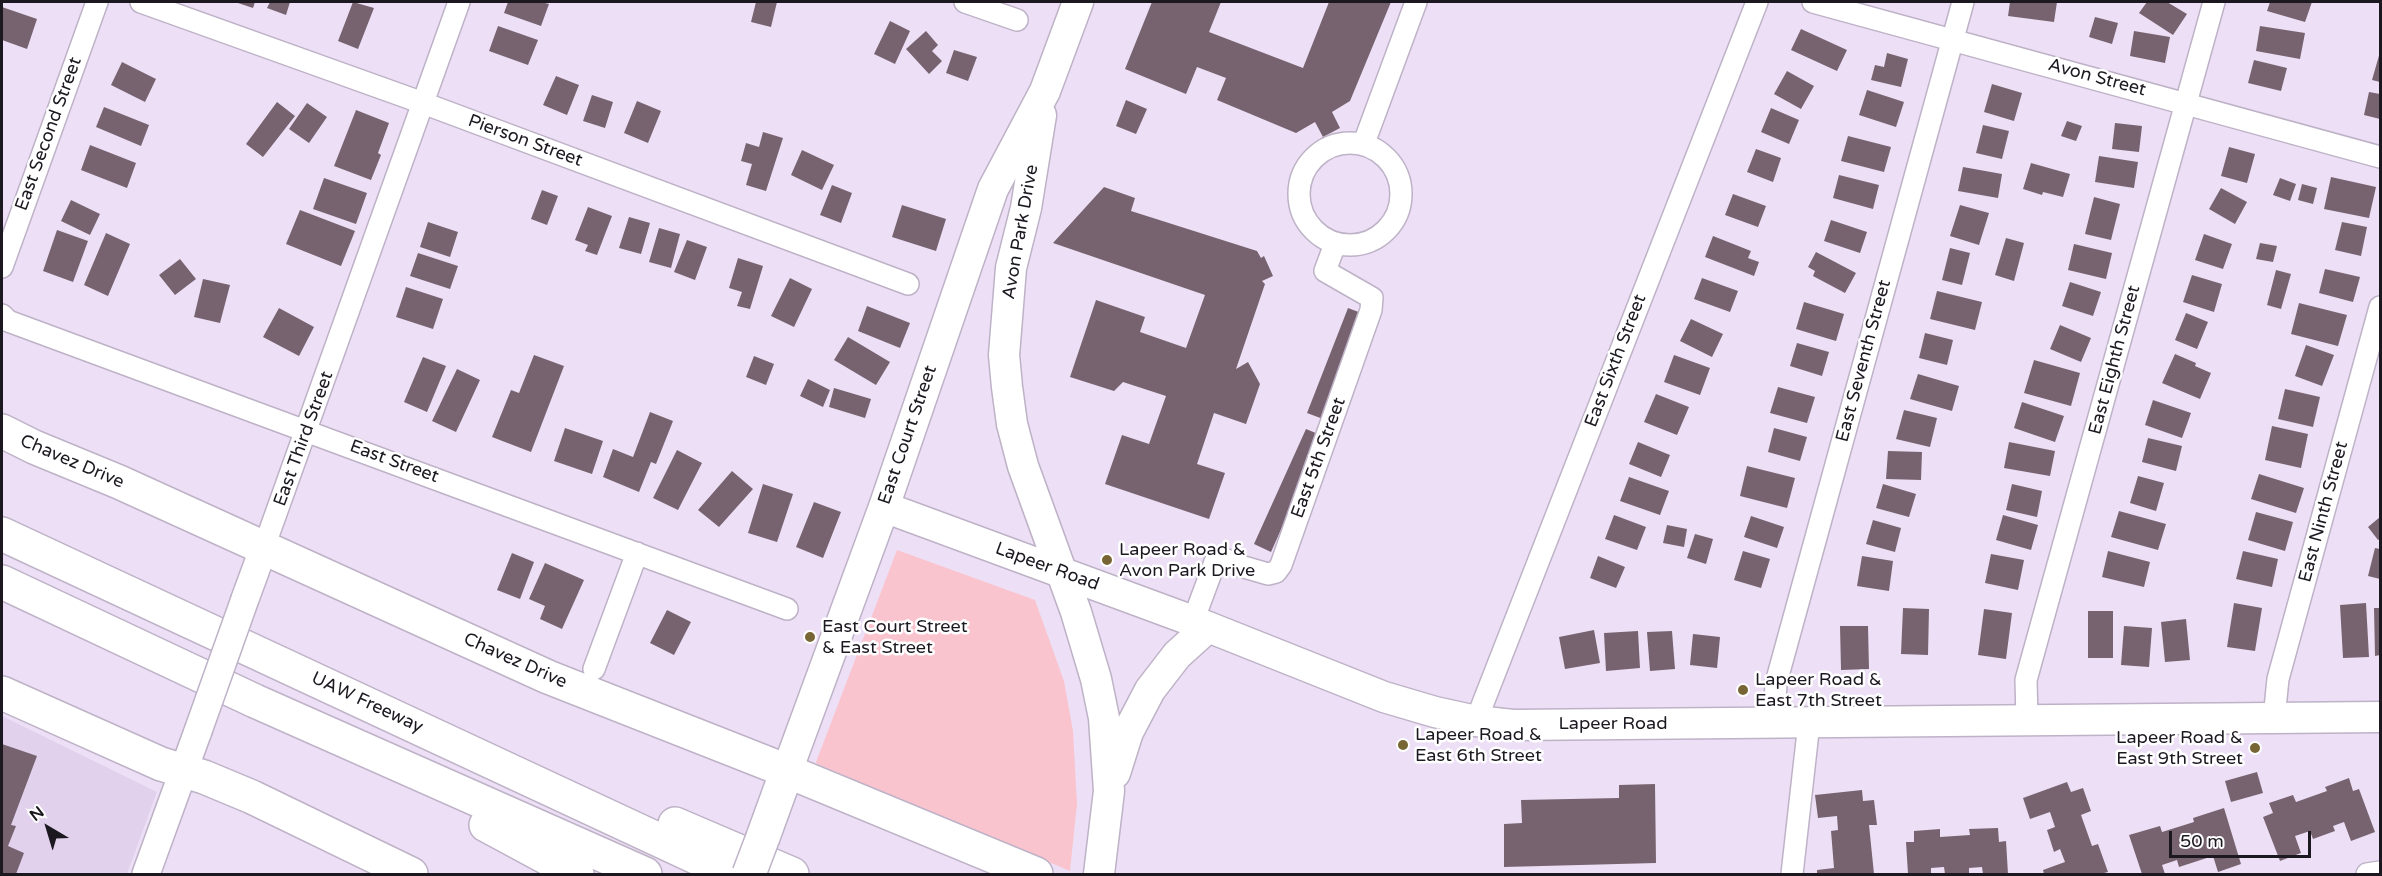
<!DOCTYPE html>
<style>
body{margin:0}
#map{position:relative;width:2382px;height:876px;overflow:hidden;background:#ede0f6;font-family:"Varela Round",sans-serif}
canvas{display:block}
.frame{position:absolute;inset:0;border:3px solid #1c1820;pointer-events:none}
.north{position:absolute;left:18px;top:798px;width:60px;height:60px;-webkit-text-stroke:4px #fff;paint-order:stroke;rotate:322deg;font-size:16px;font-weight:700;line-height:24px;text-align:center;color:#1c1820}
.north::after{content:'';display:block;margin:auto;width:21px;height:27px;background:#1c1820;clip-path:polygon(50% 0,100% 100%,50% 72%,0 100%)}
.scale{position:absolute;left:2169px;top:831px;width:142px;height:27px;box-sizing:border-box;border:3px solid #1c1820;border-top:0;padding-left:8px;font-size:18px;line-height:21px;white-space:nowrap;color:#1c1820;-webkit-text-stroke:4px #fff;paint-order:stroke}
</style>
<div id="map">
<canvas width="2382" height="876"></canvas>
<div class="frame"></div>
<div class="north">N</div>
<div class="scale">50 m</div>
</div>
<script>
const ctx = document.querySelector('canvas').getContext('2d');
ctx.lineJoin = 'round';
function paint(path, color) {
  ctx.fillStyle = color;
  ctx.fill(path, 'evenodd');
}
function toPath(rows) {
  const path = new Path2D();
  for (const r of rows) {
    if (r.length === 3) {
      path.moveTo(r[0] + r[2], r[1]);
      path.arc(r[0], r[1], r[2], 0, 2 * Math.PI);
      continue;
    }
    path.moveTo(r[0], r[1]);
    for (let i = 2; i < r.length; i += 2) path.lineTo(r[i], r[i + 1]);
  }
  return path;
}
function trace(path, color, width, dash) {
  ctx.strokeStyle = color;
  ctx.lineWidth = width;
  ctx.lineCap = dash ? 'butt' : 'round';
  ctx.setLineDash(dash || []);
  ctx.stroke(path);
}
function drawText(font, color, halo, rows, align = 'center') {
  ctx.font = font + ' "Varela Round",sans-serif';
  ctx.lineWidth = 5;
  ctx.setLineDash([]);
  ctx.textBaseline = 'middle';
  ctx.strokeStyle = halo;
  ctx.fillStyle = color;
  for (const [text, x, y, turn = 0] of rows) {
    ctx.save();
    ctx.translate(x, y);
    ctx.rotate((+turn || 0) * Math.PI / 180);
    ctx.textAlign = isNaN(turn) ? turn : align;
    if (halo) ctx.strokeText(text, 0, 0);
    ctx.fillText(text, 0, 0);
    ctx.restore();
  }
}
paint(toPath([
 [2,716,157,792,127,874,2,874]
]), '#e1d1ed');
paint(toPath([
 [897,550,1035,600,1064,681,1073,731,1077,804,1070,871,817,764,816,762]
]), '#fac4ce');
paint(toPath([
 [235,2,255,2,253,8],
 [270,2,290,2,286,15,267,8],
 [353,2,374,8,358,49,338,41],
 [508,2,541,2,549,4,541,26,504,13],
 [756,2,777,2,771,27,751,22],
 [1152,2,1221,2,1209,32,1303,68,1329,2,1391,2,1350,101,1332,112,1340,128,1323,137,1315,122,1296,133,1217,100,1226,78,1197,67,1186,94,1125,69],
 [2010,2,2057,2,2054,22,2008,16],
 [2147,2,2167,2,2187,14,2173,35,2139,13],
 [2270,2,2312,2,2305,22,2267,11],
 [2,7,37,19,27,49,2,40],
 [2095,17,2118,23,2112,44,2089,37],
 [890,21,910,31,895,64,874,54],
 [498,26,538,40,528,65,489,51],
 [2260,26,2305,33,2300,59,2256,51],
 [1801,29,1847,50,1837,71,1791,50],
 [926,31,938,45,932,51,942,61,929,74,906,49],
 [2134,31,2170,37,2165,63,2130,56],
 [954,50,977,57,968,81,946,73],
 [2380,52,2380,82,2372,80],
 [1887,53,1908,59,1901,87,1871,80,1875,65,1884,67],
 [2254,60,2287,68,2281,91,2248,83],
 [122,62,156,79,145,102,111,85],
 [1787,71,1814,86,1801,109,1774,94],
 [556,76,579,85,567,115,543,105],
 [1992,84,2022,93,2014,121,1984,112],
 [1867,90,1904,102,1896,127,1859,115],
 [2369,92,2380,94,2380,119,2364,115],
 [592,95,613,102,605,128,583,121],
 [1126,100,1147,109,1136,134,1116,126],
 [637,101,661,111,648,143,624,133],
 [277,102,295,116,263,157,246,144],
 [307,103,327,117,309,143,289,129],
 [104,107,149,125,141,146,96,127],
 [1771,108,1799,120,1789,144,1761,132],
 [356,110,389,123,378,153,381,155,371,180,334,166],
 [2067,121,2082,126,2076,141,2061,136],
 [2115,123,2142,126,2139,152,2112,149],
 [1983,125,2009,131,2002,159,1976,153],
 [763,132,783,138,766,191,746,185,752,164,741,161,746,143,759,147],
 [1848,136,1891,147,1884,172,1841,161],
 [90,145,136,163,127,188,81,170],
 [2229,147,2255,154,2247,183,2221,176],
 [1756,149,1781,158,1773,182,1747,172],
 [802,150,834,165,822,190,791,175],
 [2099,156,2138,162,2134,188,2095,182],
 [2031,163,2070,174,2063,197,2043,192,2042,195,2023,189],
 [1963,167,2002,174,1998,198,1958,191],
 [1839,175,1879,185,1873,209,1833,198],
 [2331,177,2376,187,2369,218,2324,209],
 [324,178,367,193,356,224,313,209],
 [2280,178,2296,184,2290,201,2273,195],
 [2302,184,2317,188,2313,204,2298,200],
 [832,185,852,193,841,223,820,215],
 [1104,187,1135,198,1131,211,1257,251,1261,258,1264,256,1273,276,1262,281,1265,284,1236,369,1248,362,1260,384,1246,424,1214,413,1197,464,1225,473,1209,519,1105,484,1122,435,1149,444,1166,396,1123,382,1114,391,1070,377,1096,300,1145,317,1140,332,1186,348,1205,295,1053,243],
 [2221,188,2247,202,2235,224,2209,209],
 [542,190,558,196,547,225,531,219],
 [1733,194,1766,206,1758,227,1725,215],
 [2094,197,2120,204,2111,240,2085,234],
 [71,200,100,214,90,235,61,221],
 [902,205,946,219,936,251,892,237],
 [1960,205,1989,213,1979,245,1950,236],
 [588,207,612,216,597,255,585,251,588,245,575,240],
 [300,210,355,231,341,266,286,244],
 [629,217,650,223,641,254,619,248],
 [1831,220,1867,232,1860,253,1824,241],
 [428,222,458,232,450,257,420,247],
 [2342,222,2367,227,2361,256,2335,250],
 [659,228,680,234,671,268,649,262],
 [57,230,88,241,73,282,43,271],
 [106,233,130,244,108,296,84,285],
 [2204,234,2232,244,2223,269,2195,260],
 [1713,236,1751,251,1748,258,1759,262,1754,276,1705,257],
 [2006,238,2024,243,2014,281,1995,275],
 [687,240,707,247,695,280,674,272],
 [2260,243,2277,246,2273,262,2256,259],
 [2074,244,2112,253,2106,279,2068,270],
 [1950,248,1970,253,1962,285,1942,280],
 [1816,252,1856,273,1845,293,1813,276,1815,271,1808,267],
 [418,253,458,266,450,289,410,276],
 [738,258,763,266,750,309,737,306,742,292,729,288],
 [180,259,196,279,175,295,159,275],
 [2325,269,2360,277,2353,302,2319,293],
 [2276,270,2291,274,2281,309,2267,305],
 [2192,275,2222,284,2214,312,2183,302],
 [790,278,812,289,794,327,771,316],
 [1702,278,1738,291,1730,312,1694,299],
 [203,279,230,285,220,323,194,317],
 [2070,282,2101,292,2093,316,2062,306],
 [406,287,443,299,433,329,396,317],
 [1937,291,1982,302,1975,330,1930,319],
 [1804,302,1844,314,1836,341,1796,329],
 [2299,303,2347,315,2338,346,2291,334],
 [867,306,910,323,900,348,858,331],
 [279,308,314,327,299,356,263,337],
 [1348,308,1364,314,1323,419,1307,413],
 [2186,313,2208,322,2197,349,2175,340],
 [1691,319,1723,334,1712,357,1680,341],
 [2060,325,2091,338,2081,362,2050,349],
 [1925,333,1953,340,1947,365,1919,358],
 [848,337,890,362,876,385,834,360],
 [1797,343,1829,352,1822,376,1790,366],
 [2306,345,2334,355,2322,386,2295,376],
 [2175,354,2196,363,2195,366,2211,373,2200,399,2162,383],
 [534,355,564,366,531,452,492,437,511,390,519,393],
 [1674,355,1710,368,1700,395,1664,382],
 [754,356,774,364,766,385,746,377],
 [423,357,446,366,427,412,404,402],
 [2034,360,2080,373,2071,406,2024,393],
 [457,369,480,380,456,432,432,421],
 [1918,374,1959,386,1952,411,1910,399],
 [808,379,830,390,823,407,800,396],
 [1778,387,1815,397,1807,423,1770,413],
 [834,388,871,399,865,418,829,407],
 [2285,389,2320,397,2313,427,2278,419],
 [1656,394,1689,407,1677,435,1644,422],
 [2153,400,2191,413,2182,438,2145,425],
 [2022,402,2064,416,2055,442,2014,428],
 [1904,410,1937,418,1930,447,1896,439],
 [650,412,673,421,656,464,651,462,639,492,603,477,613,449,633,457],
 [2272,426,2308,434,2301,468,2265,460],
 [565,428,603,441,592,474,554,461],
 [1774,428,1807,437,1800,461,1768,452],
 [1306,429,1323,436,1271,552,1254,544],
 [2148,438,2182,446,2176,471,2142,462],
 [1638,442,1670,455,1661,477,1629,464],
 [2009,442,2055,451,2050,476,2004,468],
 [677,450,702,463,678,510,653,498],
 [1888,451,1922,452,1921,480,1886,479],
 [1747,466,1795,478,1787,508,1740,496],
 [732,471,753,489,719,527,698,510],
 [2259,474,2304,488,2296,513,2251,499],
 [2138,476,2164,483,2156,511,2130,503],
 [1629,477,1669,491,1660,515,1620,501],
 [763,484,793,494,777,542,748,533],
 [1883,484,1916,494,1909,517,1876,508],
 [2012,484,2042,491,2037,517,2006,510],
 [814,502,841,512,823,558,796,547],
 [2119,511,2166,524,2158,550,2111,537],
 [2256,512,2293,522,2285,551,2248,540],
 [1614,515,1646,527,1637,550,1605,539],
 [2003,515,2038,525,2031,550,1996,540],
 [1751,516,1784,527,1777,548,1744,537],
 [2380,517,2380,539,2378,540,2368,527],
 [1873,520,1901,528,1895,552,1866,544],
 [1667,525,1687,529,1684,547,1663,543],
 [1695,534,1713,539,1706,564,1687,558],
 [2375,548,2380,549,2380,579,2368,576],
 [1743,551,1770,559,1761,588,1734,580],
 [2108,551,2150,562,2144,587,2102,577],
 [2243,551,2278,559,2272,587,2236,579],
 [512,553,534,562,520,599,497,590],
 [1991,554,2024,560,2018,590,1985,583],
 [1598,556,1625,567,1616,588,1590,578],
 [1862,556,1893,561,1889,591,1857,586],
 [545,563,584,580,562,629,540,619,545,606,529,599],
 [2234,603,2262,608,2255,651,2227,647],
 [2366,603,2369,657,2343,658,2340,605],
 [1903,608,1929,609,1928,655,1901,654],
 [2374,608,2380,608,2380,655,2375,656],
 [1984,609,2012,613,2006,659,1978,655],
 [667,610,691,622,674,655,650,643],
 [2088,611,2113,611,2113,658,2088,658],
 [2186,619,2190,660,2165,662,2161,622],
 [1840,626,1868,626,1869,669,1841,670],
 [2124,626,2152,628,2149,667,2121,665],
 [1594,630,1600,663,1565,669,1559,637],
 [1638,631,1640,668,1606,671,1604,633],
 [1672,631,1675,669,1650,671,1647,632],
 [1693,634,1720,637,1717,668,1690,665],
 [2,744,37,756,11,825,16,826,8,846,24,853,16,874,2,874],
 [2257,772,2263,793,2231,802,2225,781],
 [2349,778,2353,791,2359,789,2375,832,2351,841,2344,822,2333,826,2335,831,2313,839,2310,831,2295,836,2301,853,2280,861,2263,817,2273,813,2269,803,2293,795,2296,802,2327,791,2325,787],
 [2067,782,2071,792,2083,788,2091,811,2081,815,2092,846,2098,844,2108,872,2100,874,2044,874,2043,870,2065,862,2060,849,2054,852,2047,830,2055,827,2050,812,2030,819,2023,798],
 [1655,784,1656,863,1504,867,1504,824,1522,823,1521,800,1619,798,1619,785],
 [1862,790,1863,801,1874,800,1877,825,1869,825,1874,874,1817,874,1817,870,1834,868,1831,831,1838,830,1837,816,1818,818,1815,795],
 [2224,808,2241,864,2218,872,2213,856,2179,867,2177,860,2162,865,2165,874,2142,874,2129,835,2160,826,2162,832,2194,822,2193,818],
 [1998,828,1999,842,2006,841,2008,874,1983,874,1982,867,1969,868,1969,874,1945,874,1944,867,1931,868,1931,874,1908,874,1906,842,1914,842,1914,831,1940,829,1940,837,1970,835,1969,829]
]), '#776370');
const minor = toPath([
 [141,2,423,103,908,284],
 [965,2,1017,20],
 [1813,2,2380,157],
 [1350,194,51],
 [1364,143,1416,2],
 [2,267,97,2],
 [2,315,8,321,787,609],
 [264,547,459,2],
 [1193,621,1215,562,1220,557,1237,565,1268,574,1276,572,1281,565,1371,310,1372,298,1325,271,1335,244],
 [594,669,637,553],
 [2274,718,2278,679,2380,307],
 [2027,720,2026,680,2214,2],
 [1476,721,1757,2],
 [1774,723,1776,683,1963,2],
 [1792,874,1809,723],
 [2367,874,2380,872]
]);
const tertiary = toPath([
 [245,599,264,547],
 [146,874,198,731]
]);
const secondary = toPath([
 [1041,115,1026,208,1011,268,1004,355,1007,387,1012,424,1023,466,1076,612,1096,679,1104,718,1109,791,1099,874],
 [884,507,1193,621,1384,697,1435,712,1476,721,1513,725,2380,717],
 [787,771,884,507,993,189,1045,91,1078,2],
 [1115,773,1128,732,1150,690,1177,655,1208,627]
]);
const primary = toPath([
 [2,431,34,447,119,482,548,677,787,771,1036,874],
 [2,693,161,764,204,777,252,797,411,874],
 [763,837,787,771]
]);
const motorway = toPath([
 [2,534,732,874],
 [2,582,255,701,645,874],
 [675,824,792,874],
 [486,825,577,874]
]);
trace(minor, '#beb2c7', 24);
trace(tertiary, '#beb2c7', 30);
trace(secondary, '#beb2c7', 33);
trace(primary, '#beb2c7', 36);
trace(motorway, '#beb2c7', 36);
trace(minor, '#fff', 21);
trace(tertiary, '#fff', 27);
trace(secondary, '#fff', 30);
trace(primary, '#fff', 33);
trace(motorway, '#fff', 33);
const tertiaryBridge = toPath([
 [198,731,245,599]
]);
const primaryBridge = toPath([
 [749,874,763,837]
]);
trace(tertiaryBridge, '#beb2c7', 30, []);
trace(primaryBridge, '#beb2c7', 36, []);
trace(tertiaryBridge, '#fff', 27);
trace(primaryBridge, '#fff', 33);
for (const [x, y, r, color] of [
 [1107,560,6,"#786534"],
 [810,637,6,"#786534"],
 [1743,690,6,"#786534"],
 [1403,745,6,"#786534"],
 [2255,748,6,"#786534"]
]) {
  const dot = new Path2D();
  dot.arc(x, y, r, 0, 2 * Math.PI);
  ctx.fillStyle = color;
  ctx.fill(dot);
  trace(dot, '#fff', 2);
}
drawText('18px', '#1c1820', '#fff', [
 ["Avon Street",2097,78,15],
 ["East Second Street",49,134,-70],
 ["Pierson Street",525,141,20],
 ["Avon Park Drive",1021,232,-80],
 ["East Eighth Street",2115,360,-75],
 ["East Sixth Street",1616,361,-69],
 ["East Seventh Street",1864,361,-75],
 ["East Court Street",908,435,-71],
 ["East Third Street",304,439,-70],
 ["East 5th Street",1319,458,-70],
 ["Chavez Drive",72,462,23],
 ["East Street",394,462,20],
 ["East Ninth Street",2324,512,-75],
 ["Lapeer Road",1047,567,20],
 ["Chavez Drive",515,661,24],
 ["UAW Freeway",367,703,25],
 ["Lapeer Road",1613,724]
]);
drawText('18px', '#1c1820', '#fff', [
 ["Lapeer Road &",1119,550],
 ["Avon Park Drive",1119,571],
 ["East Court Street",822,627],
 ["& East Street",822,648],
 ["Lapeer Road &",1755,680],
 ["East 7th Street",1755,701],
 ["Lapeer Road &",1415,735],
 ["East 6th Street",1415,756],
 ["Lapeer Road &",2243,738,"right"],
 ["East 9th Street",2243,759,"right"]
], 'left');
</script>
